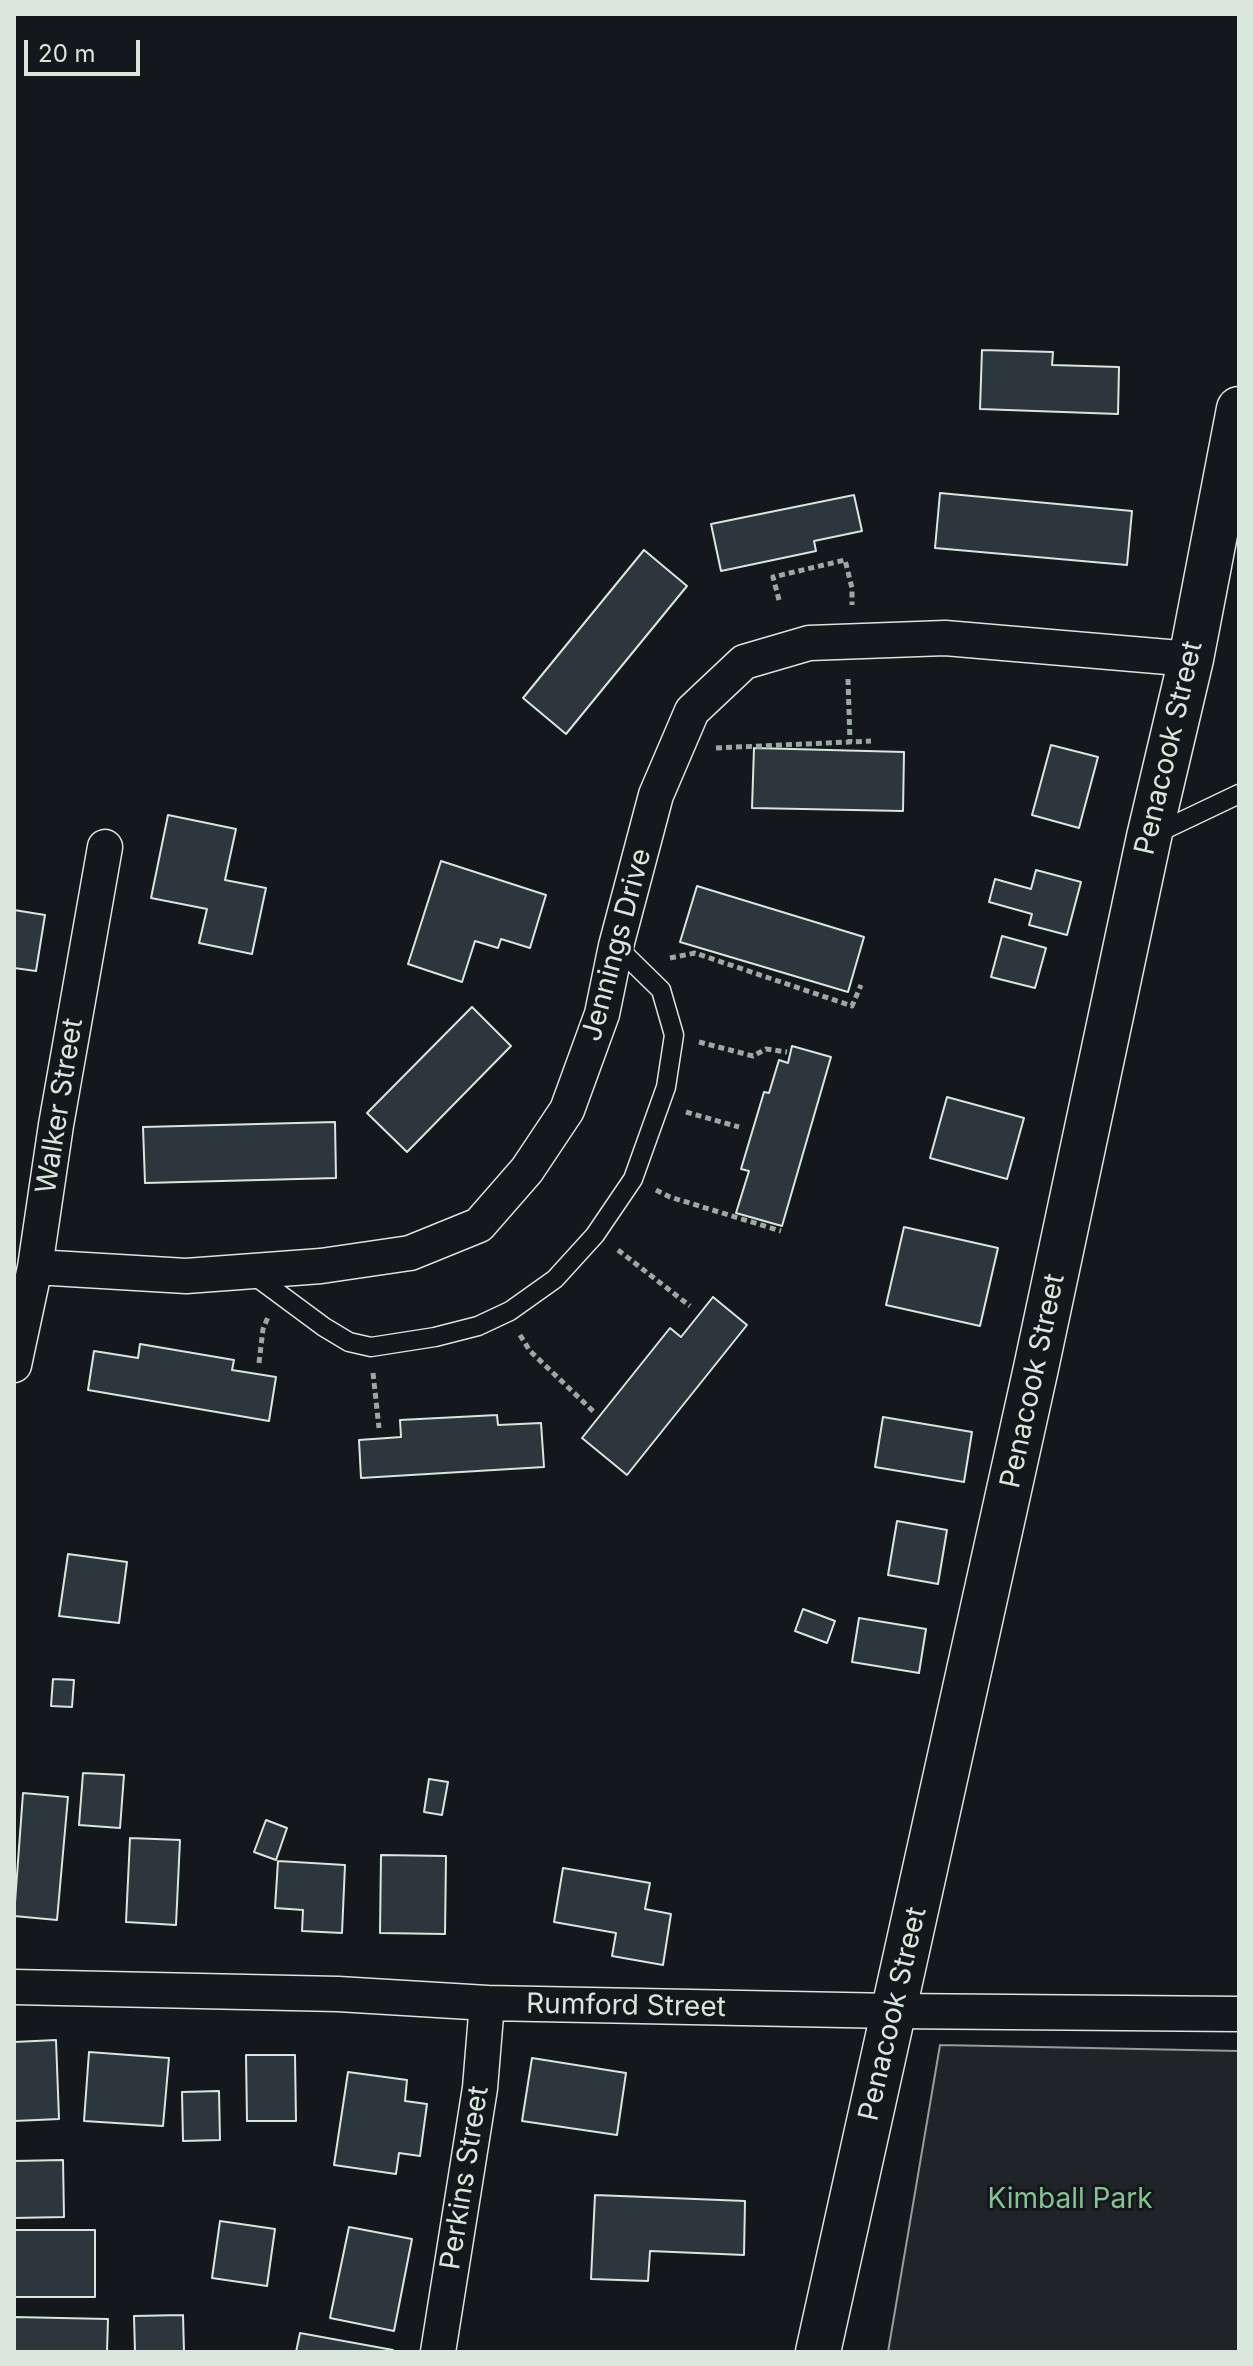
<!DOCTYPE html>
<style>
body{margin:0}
#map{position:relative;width:1253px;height:2366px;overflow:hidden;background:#14181c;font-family:Inter,sans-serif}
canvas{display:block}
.frame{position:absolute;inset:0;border:16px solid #d8e6dc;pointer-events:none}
.scale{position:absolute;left:24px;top:40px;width:116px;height:36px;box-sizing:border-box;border:4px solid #d8e6dc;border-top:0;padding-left:10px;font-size:24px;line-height:28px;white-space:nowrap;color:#d8e6dc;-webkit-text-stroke:6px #14181c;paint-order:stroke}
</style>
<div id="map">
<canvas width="1253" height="2366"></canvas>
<div class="frame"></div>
<div class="scale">20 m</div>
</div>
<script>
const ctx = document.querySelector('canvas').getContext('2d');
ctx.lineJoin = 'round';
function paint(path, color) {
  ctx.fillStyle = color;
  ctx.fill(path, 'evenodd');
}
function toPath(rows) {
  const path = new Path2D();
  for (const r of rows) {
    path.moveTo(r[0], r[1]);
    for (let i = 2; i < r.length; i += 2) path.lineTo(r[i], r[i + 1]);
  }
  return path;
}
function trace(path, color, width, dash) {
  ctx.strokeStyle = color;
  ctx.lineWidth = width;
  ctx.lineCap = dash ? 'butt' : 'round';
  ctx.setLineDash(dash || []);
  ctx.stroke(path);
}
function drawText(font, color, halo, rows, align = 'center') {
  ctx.font = font + ' Inter,sans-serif';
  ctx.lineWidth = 6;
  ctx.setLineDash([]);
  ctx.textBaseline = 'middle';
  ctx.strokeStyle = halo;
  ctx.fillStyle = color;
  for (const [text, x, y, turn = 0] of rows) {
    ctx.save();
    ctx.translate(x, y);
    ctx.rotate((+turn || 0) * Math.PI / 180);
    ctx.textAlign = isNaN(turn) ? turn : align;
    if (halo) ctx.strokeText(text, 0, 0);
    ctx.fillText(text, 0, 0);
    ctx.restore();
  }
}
const green = toPath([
 [940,2045,1239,2051,1239,2352,888,2352,940,2045]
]);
paint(green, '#202428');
trace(green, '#939e99', 2);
const building = toPath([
 [982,350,1053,352,1052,365,1119,367,1118,414,980,409,982,350],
 [940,493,1132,511,1127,565,935,548,940,493],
 [854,495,862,531,814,541,816,551,721,571,711,524,854,495],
 [644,550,687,586,566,734,523,698,644,550],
 [1051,745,1098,757,1079,828,1032,815,1051,745],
 [754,748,904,752,903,811,752,808,754,748],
 [168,815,236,829,225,880,266,888,252,954,199,943,207,909,151,898,168,815],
 [441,861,546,895,530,948,501,939,498,948,475,941,462,982,408,964,441,861],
 [1036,870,1081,882,1067,935,1029,925,1032,914,989,902,995,879,1031,889,1036,870],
 [697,886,864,937,848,992,680,942,697,886],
 [14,910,45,915,36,971,14,968,14,910],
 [1002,936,1046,948,1035,988,991,977,1002,936],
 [472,1007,511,1046,407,1152,367,1113,472,1007],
 [792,1046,831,1057,782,1226,736,1213,749,1171,741,1169,764,1092,769,1093,779,1060,788,1063,792,1046],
 [947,1097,1024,1118,1007,1179,930,1158,947,1097],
 [335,1122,336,1178,145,1183,143,1127,335,1122],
 [904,1227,998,1248,980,1326,886,1305,904,1227],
 [713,1297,747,1325,627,1475,582,1438,670,1328,681,1337,713,1297],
 [140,1344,234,1360,232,1370,276,1377,269,1421,88,1390,94,1351,138,1358,140,1344],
 [497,1415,498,1425,541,1423,544,1467,361,1478,359,1440,401,1437,400,1420,497,1415],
 [883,1417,972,1432,964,1482,875,1467,883,1417],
 [897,1521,947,1530,938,1584,888,1575,897,1521],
 [68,1554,127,1562,119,1623,59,1616,68,1554],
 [803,1609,835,1621,827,1643,795,1631,803,1609],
 [859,1618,926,1629,919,1673,852,1662,859,1618],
 [53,1679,74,1680,72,1707,51,1706,53,1679],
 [83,1773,124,1775,120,1828,79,1825,83,1773],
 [429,1779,448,1782,442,1815,424,1812,429,1779],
 [23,1793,68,1797,57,1920,14,1916,23,1793],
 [266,1820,287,1828,276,1860,254,1852,266,1820],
 [130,1838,180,1840,176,1925,126,1922,130,1838],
 [381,1855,446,1856,445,1934,380,1933,381,1855],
 [278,1861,345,1865,342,1933,302,1931,303,1910,275,1908,278,1861],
 [563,1868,650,1883,645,1909,671,1914,663,1965,612,1956,616,1933,554,1922,563,1868],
 [56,2040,59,2119,14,2121,14,2042,56,2040],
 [89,2052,169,2058,163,2126,84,2121,89,2052],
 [246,2055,295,2055,296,2121,247,2121,246,2055],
 [532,2058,626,2073,617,2135,522,2121,532,2058],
 [348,2072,407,2080,405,2101,427,2104,420,2156,399,2153,396,2174,334,2165,348,2072],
 [219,2091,220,2140,183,2141,182,2092,219,2091],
 [63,2160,64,2217,14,2218,14,2161,63,2160],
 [595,2195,745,2201,744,2255,650,2251,648,2281,591,2279,595,2195],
 [220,2221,275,2229,267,2286,212,2278,220,2221],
 [349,2227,412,2239,394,2331,330,2318,349,2227],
 [14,2230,95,2230,95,2297,14,2297,14,2230],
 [183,2315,184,2352,135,2352,134,2316,183,2315],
 [14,2317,108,2319,107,2352,14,2352,14,2317],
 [300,2333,393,2350,393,2352,296,2352,300,2333]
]);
paint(building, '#2c363c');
trace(building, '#d8e6dc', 2);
const service = toPath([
 [1155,834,1239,794],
 [251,1273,324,1327,349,1342,371,1347,435,1337,478,1326,510,1311,555,1279,595,1235,633,1179,666,1087,674,1035,661,990,616,946]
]);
const minor = toPath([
 [35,1267,186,1276,321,1266,410,1253,479,1225,527,1170,567,1110,602,1014,616,946,656,795,692,711,744,662,809,643,945,638,1191,659],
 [14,1365,35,1267,56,1125,105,847],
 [14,1987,338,1994,487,2003,894,2011,1239,2014],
 [438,2352,480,2088,487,2003]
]);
const tertiary = toPath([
 [818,2352,1036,1368,1149,837,1191,659,1239,409]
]);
trace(service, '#d8e6dc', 21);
trace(minor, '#d8e6dc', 37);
trace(tertiary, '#d8e6dc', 47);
trace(toPath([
 [779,600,773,577,845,560,852,588,852,605],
 [848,679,850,742],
 [716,748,871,741],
 [670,958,695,953,852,1006,861,985],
 [699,1042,753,1056,766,1049,787,1052],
 [686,1112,739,1127],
 [656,1190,670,1197,781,1231],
 [618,1250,690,1306],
 [520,1335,530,1351,594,1412],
 [259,1363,263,1329,268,1317],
 [373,1373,379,1428]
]), '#9da8a2', 5, [6, 4]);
trace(service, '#14181c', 18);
trace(minor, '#14181c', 34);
trace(tertiary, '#14181c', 44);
drawText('28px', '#d8e6dc', '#14181c', [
 ["Penacook Street",1169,748,-77],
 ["Jennings Drive",617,945,-75],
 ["Walker Street",60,1106,-81],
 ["Penacook Street",1033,1381,-78],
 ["Rumford Street",626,2006,1],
 ["Penacook Street",893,2014,-77],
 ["Perkins Street",465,2178,-81]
]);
drawText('28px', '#8ac095', '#14181c', [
 ["Kimball Park",1070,2200]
]);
</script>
